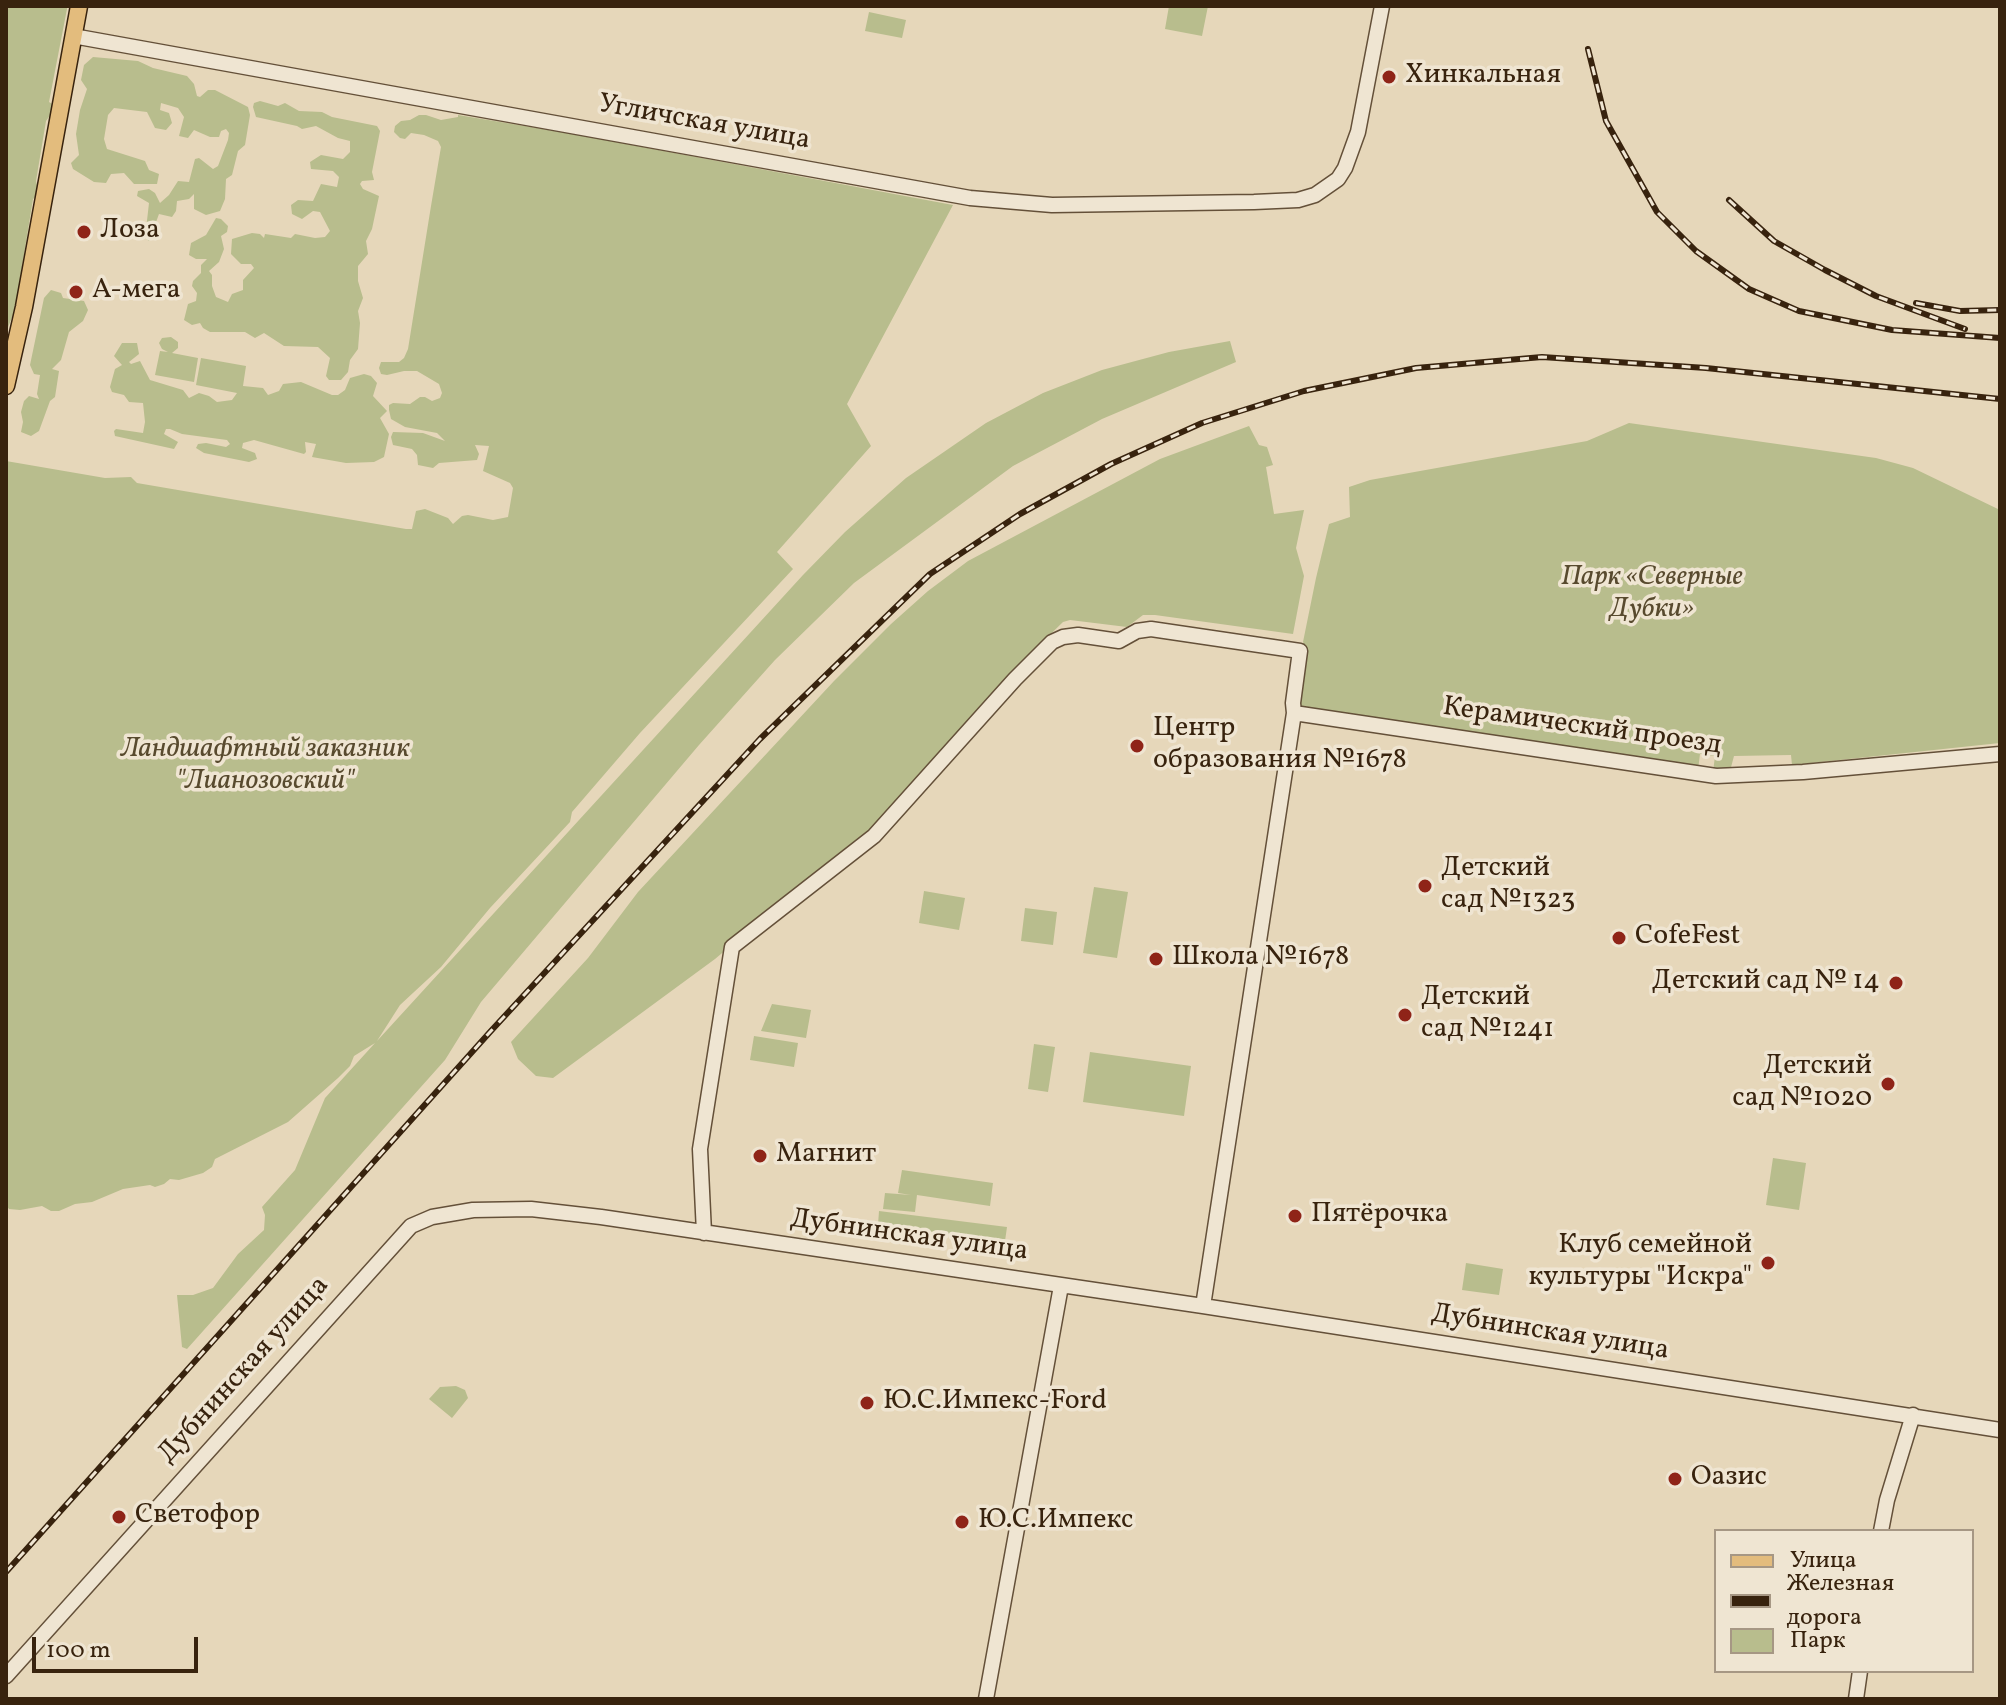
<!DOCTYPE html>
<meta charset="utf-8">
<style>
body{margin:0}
#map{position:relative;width:2006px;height:1705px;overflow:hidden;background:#e6d7ba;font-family:Vollkorn,serif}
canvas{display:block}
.frame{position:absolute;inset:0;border:8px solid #38230e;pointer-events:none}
.legend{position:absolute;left:1714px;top:1529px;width:260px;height:144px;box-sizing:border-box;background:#efe5d2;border:2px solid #a69784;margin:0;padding:10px 14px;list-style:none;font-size:24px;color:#38230e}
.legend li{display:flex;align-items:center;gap:16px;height:40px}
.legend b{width:40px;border:2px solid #a69784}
.scale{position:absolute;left:32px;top:1637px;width:166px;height:36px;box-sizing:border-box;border:4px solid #38230e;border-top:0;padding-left:10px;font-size:24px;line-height:28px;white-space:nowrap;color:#38230e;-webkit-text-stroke:6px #efe5d2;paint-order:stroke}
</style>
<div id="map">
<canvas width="2006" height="1705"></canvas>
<div class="frame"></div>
<ul class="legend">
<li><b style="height:10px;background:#e3bc7d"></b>Улица</li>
<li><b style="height:10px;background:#38230e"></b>Железная дорога</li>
<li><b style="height:22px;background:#b8bd8d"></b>Парк</li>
</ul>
<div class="scale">100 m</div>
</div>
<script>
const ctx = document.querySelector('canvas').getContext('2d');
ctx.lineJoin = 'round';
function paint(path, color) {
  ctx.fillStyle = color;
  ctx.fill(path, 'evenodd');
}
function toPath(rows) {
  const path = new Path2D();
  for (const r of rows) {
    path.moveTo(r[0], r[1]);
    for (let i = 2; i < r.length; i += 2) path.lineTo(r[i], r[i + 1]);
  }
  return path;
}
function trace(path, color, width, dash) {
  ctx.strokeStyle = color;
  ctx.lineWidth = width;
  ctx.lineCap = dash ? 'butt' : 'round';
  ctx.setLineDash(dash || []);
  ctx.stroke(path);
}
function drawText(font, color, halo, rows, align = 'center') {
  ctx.font = font + ' Vollkorn,serif';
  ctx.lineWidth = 7;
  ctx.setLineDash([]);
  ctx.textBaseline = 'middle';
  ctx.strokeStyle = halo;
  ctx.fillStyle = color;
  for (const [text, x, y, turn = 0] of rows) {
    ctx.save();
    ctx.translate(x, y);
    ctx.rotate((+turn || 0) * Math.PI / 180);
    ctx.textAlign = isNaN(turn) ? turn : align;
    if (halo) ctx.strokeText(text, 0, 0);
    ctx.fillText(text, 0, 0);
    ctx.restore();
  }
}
paint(toPath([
 [6,6,67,6,67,9,49,102,54,105,53,111,46,121,36,181,39,194,33,199,15,310,6,332],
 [1169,6,1208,6,1202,36,1165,29],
 [869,12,906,20,902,38,865,31],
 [93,57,138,61,153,68,187,76,194,84,197,96,200,97,208,90,215,90,248,107,250,115,245,145,238,151,232,175,226,179,225,199,220,211,206,215,194,209,194,194,189,199,177,201,176,211,172,217,159,214,149,241,145,238,149,203,137,196,138,191,149,189,155,193,160,203,169,195,178,181,189,182,195,159,199,158,213,169,218,166,228,140,229,133,226,129,221,131,219,137,210,137,194,130,188,138,179,136,184,117,178,108,161,103,160,110,169,113,172,123,166,130,155,128,147,112,114,108,108,115,104,139,107,149,145,161,149,170,159,174,157,184,134,184,124,173,111,174,106,183,94,182,73,169,71,163,79,155,76,134,80,110,87,89,81,80,84,65],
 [260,101,278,106,285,103,299,111,322,112,332,117,377,126,380,131,372,172,374,180,362,181,360,184,363,189,379,196,372,229,366,241,368,254,358,266,358,281,363,298,358,311,360,323,358,349,350,360,348,372,341,380,329,380,326,376,330,358,318,347,284,346,264,333,255,338,245,332,210,332,203,328,200,323,192,325,184,320,188,304,196,301,197,293,192,286,193,281,201,273,201,265,207,259,196,259,189,255,191,243,206,235,216,218,221,219,228,226,227,232,221,236,224,249,219,262,209,271,212,275,212,286,216,297,228,302,232,294,243,290,243,280,254,268,251,264,241,264,231,254,232,239,252,233,260,234,264,238,265,234,291,238,295,234,315,238,325,237,330,231,320,212,313,211,302,219,292,214,291,205,298,200,313,201,321,184,337,187,339,177,333,171,311,169,310,162,321,155,343,159,350,152,350,141,338,138,316,126,302,129,297,126,256,117,253,107,254,103],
 [419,115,426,115,441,120,458,117,458,115,573,134,953,205,847,404,871,446,777,552,793,569,640,733,572,812,570,822,490,908,441,967,400,1005,377,1041,803,575,845,532,906,478,986,423,1043,393,1102,370,1169,352,1230,341,1236,362,1102,419,1013,466,854,583,775,660,699,745,481,1002,445,1060,187,1349,182,1347,177,1295,193,1295,213,1288,238,1254,264,1230,265,1215,262,1207,295,1170,325,1098,375,1043,354,1056,350,1066,338,1078,288,1122,215,1159,212,1167,203,1173,179,1180,170,1179,164,1184,155,1187,150,1185,123,1189,92,1202,75,1204,59,1211,51,1211,42,1206,20,1210,9,1209,6,1205,6,461,105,478,131,477,137,483,406,529,412,529,416,511,425,509,448,518,453,524,462,516,468,515,493,520,508,517,513,488,510,483,483,471,489,446,475,445,479,454,477,460,439,463,433,468,418,465,417,455,412,449,393,445,391,437,393,432,423,433,445,441,437,433,405,427,391,419,389,410,389,405,393,403,410,404,420,397,425,397,432,401,440,398,442,393,439,384,417,371,404,371,387,375,381,374,379,368,381,362,399,362,404,358,408,349,431,206,441,147,438,141,424,135,411,133,405,139,400,138,394,132,395,126,401,121,410,120],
 [51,290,61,293,63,298,84,301,88,310,83,321,69,332,61,360,52,369,59,371,55,397,50,401,39,431,31,436,21,432,23,422,21,412,24,401,29,396,39,399,37,394,40,375,34,374,30,365,44,298],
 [171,337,178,342,178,348,172,353,198,358,194,382,155,375,160,351,168,352,162,349,159,343,162,338],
 [122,343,137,343,139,354,129,362,131,364,140,361,150,380,183,390,189,398,199,393,209,396,217,402,232,400,237,393,196,385,201,358,246,366,243,386,263,388,268,395,279,391,283,384,301,382,332,395,338,395,345,390,350,378,364,374,371,376,377,383,373,396,387,411,380,418,389,434,384,457,374,462,346,463,312,457,316,444,305,442,306,452,304,454,254,440,243,443,242,448,255,453,257,459,249,462,204,453,196,448,198,444,206,443,226,447,230,444,227,440,182,434,170,429,166,429,164,434,178,442,174,449,115,436,114,431,116,429,143,433,145,422,143,403,129,402,124,395,112,392,110,387,115,369,122,365,114,356],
 [1629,423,1876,458,1913,468,2000,510,2000,743,1792,765,1791,755,1734,756,1730,771,1713,772,1715,756,1700,754,1698,770,1302,708,1299,699,1305,646,1303,642,1316,578,1329,524,1350,517,1349,487,1370,480,1587,441],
 [1249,426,1259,445,1267,447,1273,465,1266,467,1274,514,1304,510,1296,548,1304,576,1293,634,1155,615,1143,615,1127,627,1070,620,1063,622,1020,664,883,818,715,959,553,1078,536,1076,518,1059,511,1042,588,958,638,892,834,681,891,624,928,591,968,561,1160,459],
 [1094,887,1128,892,1117,958,1083,953],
 [924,891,965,898,959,930,919,923],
 [1025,908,1057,912,1053,945,1021,941],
 [772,1004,811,1010,806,1038,761,1031],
 [754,1036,798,1043,794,1067,750,1060],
 [1034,1044,1055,1047,1048,1092,1028,1089],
 [1090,1052,1191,1066,1184,1116,1083,1102],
 [1773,1158,1806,1163,1799,1210,1766,1205],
 [902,1170,993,1183,990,1206,917,1195,915,1212,883,1209,885,1193,911,1195,898,1193],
 [879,1211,1007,1227,1005,1241,878,1225],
 [1466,1263,1503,1269,1499,1295,1462,1290],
 [456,1386,465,1390,468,1398,452,1418,429,1399,440,1387]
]), '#b8bd8d');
const minor = toPath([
 [73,36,970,198,1052,205,1254,202,1298,200,1315,195,1338,179,1345,168,1358,132,1382,6],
 [1294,713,1716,776,1803,772,2000,754],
 [704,1233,700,1149,732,947,874,836,1015,679,1052,642,1063,637,1078,635,1119,641,1137,631,1151,629,1300,651,1293,703,1294,713,1203,1306],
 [1881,1531,1887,1500,1913,1415],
 [6,1676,411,1226,432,1217,473,1210,531,1209,601,1217,1203,1306,2000,1430],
 [986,1699,1061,1286],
 [1856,1699,1860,1671]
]);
const major = toPath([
 [6,386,24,307,79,6]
]);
trace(minor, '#645039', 17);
trace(major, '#38230e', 19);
trace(minor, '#efe5d2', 14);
trace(major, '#e3bc7d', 16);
const rail = toPath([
 [1588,49,1606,121,1657,212,1696,251,1749,289,1799,311,1892,330,2000,338],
 [1729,200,1774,241,1825,270,1876,296,1965,329],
 [1916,303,1960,311,2000,310],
 [6,1572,490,1032,760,739,930,574,1020,514,1111,464,1202,423,1304,391,1416,368,1542,357,1706,368,2000,399]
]);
trace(rail, '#38230e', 6);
trace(rail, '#efe5d2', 3, [9]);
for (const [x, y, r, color] of [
 [1389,77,8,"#8f2418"],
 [84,232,8,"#8f2418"],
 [76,292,8,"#8f2418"],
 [1137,746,8,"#8f2418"],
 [1425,886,8,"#8f2418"],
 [1619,938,8,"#8f2418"],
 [1156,959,8,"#8f2418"],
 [1896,983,8,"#8f2418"],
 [1405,1015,8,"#8f2418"],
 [1888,1084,8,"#8f2418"],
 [760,1156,8,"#8f2418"],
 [1295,1216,8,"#8f2418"],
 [1768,1263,8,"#8f2418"],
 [867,1403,8,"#8f2418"],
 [1675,1479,8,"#8f2418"],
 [119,1517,8,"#8f2418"],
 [962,1522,8,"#8f2418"]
]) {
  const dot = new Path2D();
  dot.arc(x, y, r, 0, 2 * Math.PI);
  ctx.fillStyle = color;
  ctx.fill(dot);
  trace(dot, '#efe5d2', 3);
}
drawText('28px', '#38230e', '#efe5d2', [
 ["Хинкальная",1405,77],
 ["Лоза",100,232],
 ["А-мега",92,292],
 ["Центр",1153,730],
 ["образования №1678",1153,762],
 ["Детский",1441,870],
 ["сад №1323",1441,902],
 ["CofeFest",1635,938],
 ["Школа №1678",1172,959],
 ["Детский сад № 14",1880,983,"right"],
 ["Детский",1421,999],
 ["сад №1241",1421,1031],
 ["Детский",1872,1068,"right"],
 ["сад №1020",1872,1100,"right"],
 ["Магнит",776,1156],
 ["Пятёрочка",1311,1216],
 ["Клуб семейной",1752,1247,"right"],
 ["культуры \"Искра\"",1752,1279,"right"],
 ["Ю.С.Импекс-Ford",883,1403],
 ["Оазис",1691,1479],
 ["Светофор",135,1517],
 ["Ю.С.Импекс",978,1522]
], 'left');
drawText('28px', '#38230e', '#efe5d2', [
 ["Угличская улица",704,124,10],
 ["Керамический проезд",1582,728,8],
 ["Дубнинская улица",909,1237,8],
 ["Дубнинская улица",1550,1334,9],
 ["Дубнинская улица",245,1371,-48]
]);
drawText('italic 28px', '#584a2e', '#efe5d2', [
 ["Парк «Северные",1652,579],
 ["Дубки»",1652,611],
 ["Ландшафтный заказник",265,751],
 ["\"Лианозовский\"",265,783]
]);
</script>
